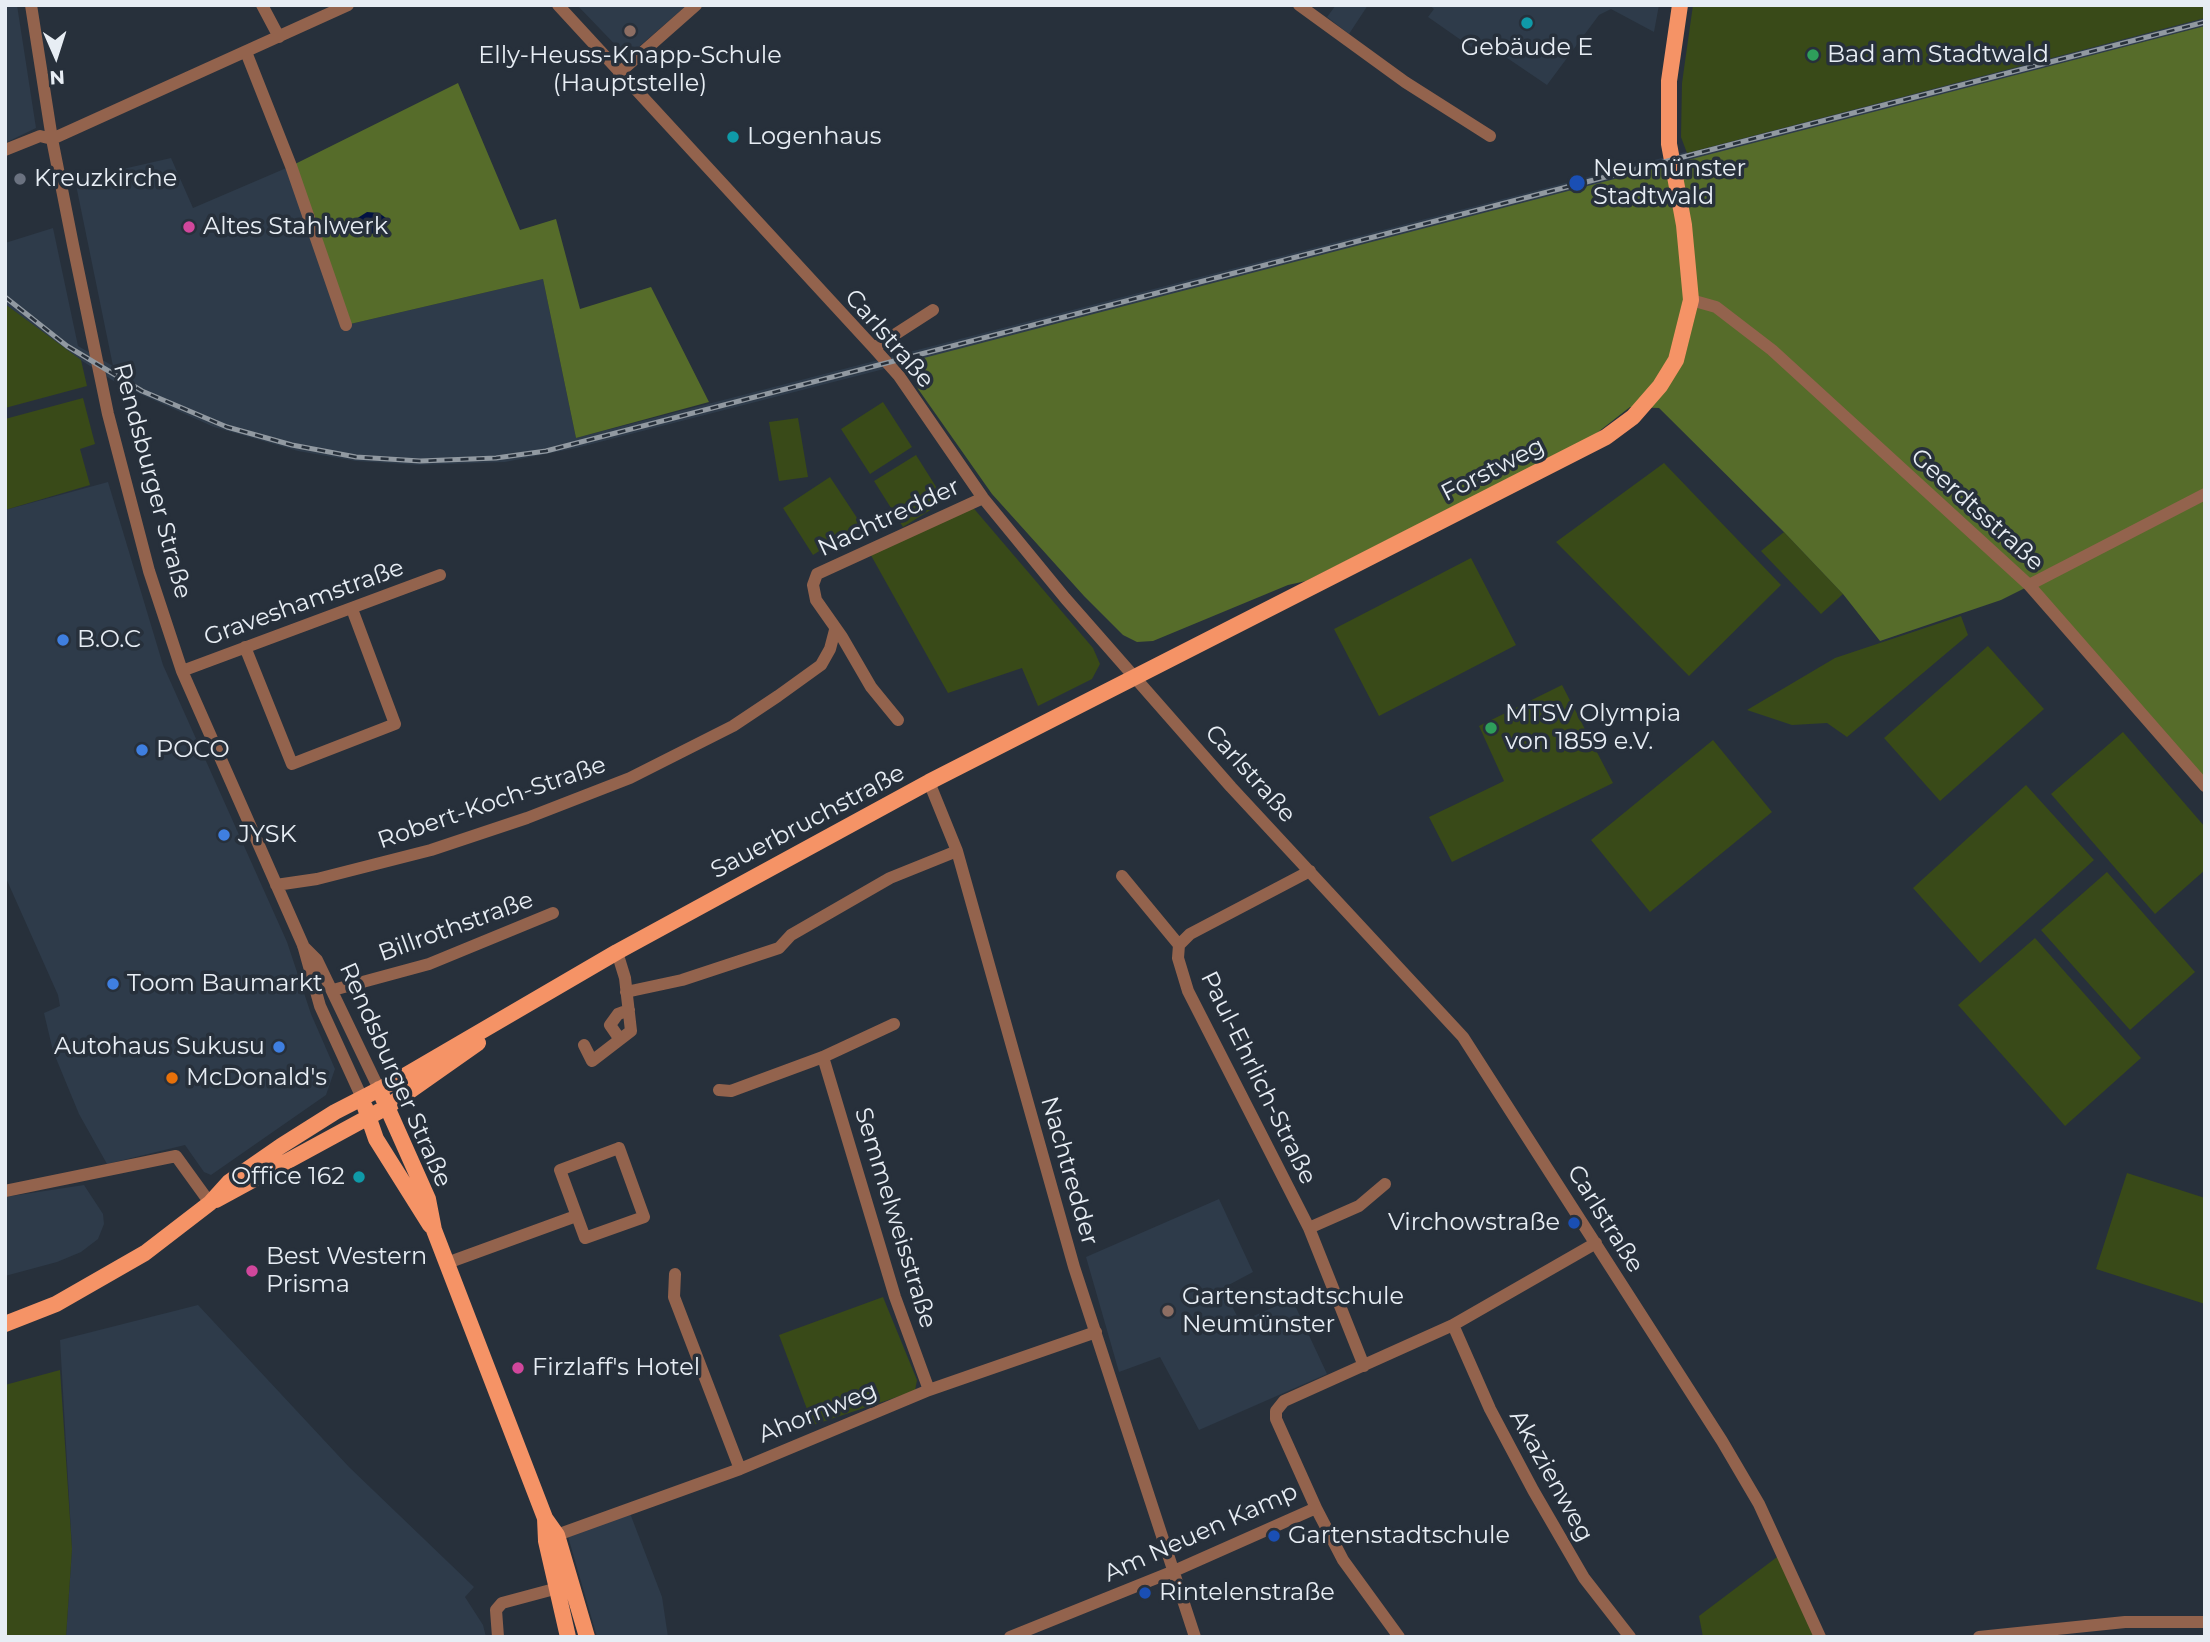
<!DOCTYPE html>
<meta charset="utf-8">
<style>
body{margin:0}
#map{position:relative;width:2210px;height:1642px;overflow:hidden;background:#27303b;font-family:Montserrat,sans-serif}
canvas{display:block}
.frame{position:absolute;inset:0;border:7px solid #e7edf4;pointer-events:none}
.north{position:absolute;left:21px;top:21px;width:70px;height:70px;-webkit-text-stroke:5px #27303b;paint-order:stroke;rotate:177deg;font-size:19px;font-weight:700;line-height:28px;text-align:center;color:#e7edf4}
.north::after{content:'';display:block;margin:auto;width:24px;height:32px;background:#e7edf4;clip-path:polygon(50% 0,100% 100%,50% 72%,0 100%)}
</style>
<div id="map">
<canvas width="2210" height="1642"></canvas>
<div class="frame"></div>
<div class="north">N</div>
</div>
<script>
const ctx = document.querySelector('canvas').getContext('2d');
ctx.lineJoin = 'round';
function paint(path, color) {
  ctx.fillStyle = color;
  ctx.fill(path, 'evenodd');
}
function toPath(rows) {
  const path = new Path2D();
  for (const r of rows) {
    path.moveTo(r[0], r[1]);
    for (let i = 2; i < r.length; i += 2) path.lineTo(r[i], r[i + 1]);
  }
  return path;
}
function trace(path, color, width, dash) {
  ctx.strokeStyle = color;
  ctx.lineWidth = width;
  ctx.lineCap = dash ? 'butt' : 'round';
  ctx.setLineDash(dash || []);
  ctx.stroke(path);
}
function drawText(font, color, halo, rows, align = 'center') {
  ctx.font = font + ' Montserrat,sans-serif';
  ctx.lineWidth = 7;
  ctx.setLineDash([]);
  ctx.textBaseline = 'middle';
  ctx.strokeStyle = halo;
  ctx.fillStyle = color;
  for (const [text, x, y, turn = 0] of rows) {
    ctx.save();
    ctx.translate(x, y);
    ctx.rotate((+turn || 0) * Math.PI / 180);
    ctx.textAlign = isNaN(turn) ? turn : align;
    if (halo) ctx.strokeText(text, 0, 0);
    ctx.fillText(text, 0, 0);
    ctx.restore();
  }
}
paint(toPath([
 [5,5,17,5,36,128,5,143],
 [577,5,687,5,627,57],
 [1336,5,1368,5,1349,34,1327,17],
 [1429,5,1659,5,1654,32,1611,9,1599,15,1547,85,1488,45,1481,54,1428,17,1434,9],
 [2205,18,2205,26,1664,169,576,448,505,462,419,465,356,461,298,451,214,427,120,385,65,350,5,304,5,243,53,228,78,346,113,366,75,180,171,158,193,208,291,166,346,325,543,279,576,438],
 [108,482,163,665,287,942,311,1014,335,1069,326,1095,211,1175,204,1172,185,1145,107,1164,79,1114,53,1051,44,1013,60,1006,58,995,5,876,5,510],
 [84,1185,103,1214,104,1224,98,1239,81,1252,57,1262,5,1276,5,1197],
 [1219,1199,1253,1272,1223,1288,1240,1322,1292,1299,1327,1374,1199,1430,1160,1357,1119,1372,1086,1257],
 [198,1305,349,1467,474,1587,465,1597,483,1625,486,1637,66,1637,72,1549,60,1340],
 [628,1508,662,1597,668,1637,597,1637,567,1533]
]), '#2e3b4a');
paint(toPath([
 [1693,5,2205,5,2205,18,1687,153,1681,137,1682,83],
 [5,304,81,360,87,386,5,408],
 [83,398,95,444,80,449,90,485,5,510,5,419],
 [883,402,912,447,870,474,841,429],
 [798,418,808,477,779,481,769,422],
 [916,455,945,501,903,527,874,481],
 [1664,463,1781,585,1689,676,1556,542],
 [830,477,861,524,813,555,783,508],
 [970,504,1093,648,1100,664,1092,679,1038,706,1022,668,948,693,868,550],
 [1784,532,1843,594,1821,614,1761,551],
 [1471,558,1516,645,1379,716,1334,629],
 [1961,616,1968,635,1847,737,1827,723,1792,725,1747,710,1835,658],
 [1988,646,2044,709,1940,801,1884,738],
 [1562,685,1613,783,1452,862,1429,817,1504,781,1479,726],
 [2123,732,2205,827,2205,870,2155,914,2051,794],
 [1713,740,1772,812,1650,912,1591,840],
 [2026,785,2094,860,1980,963,1913,888],
 [2107,872,2195,972,2130,1030,2041,930],
 [2035,938,2141,1058,2065,1126,1958,1005],
 [2127,1173,2205,1198,2205,1304,2096,1269],
 [883,1297,917,1380,915,1391,813,1425,779,1335],
 [60,1370,72,1549,66,1637,5,1637,5,1385],
 [1781,1554,1818,1637,1703,1637,1699,1616]
]), '#394a18');
paint(toPath([
 [2205,26,2205,786,2029,586,2001,600,1880,641,1843,594,1784,532,1659,408,1630,407,1593,436,1306,581,1288,585,1153,641,1137,642,1123,635,1084,596,992,494,916,386,916,360],
 [458,83,520,230,556,219,580,309,651,287,709,402,576,438,543,279,346,325,291,166]
]), '#566c2a');
paint(toPath([
 [367,212,379,213,386,218,386,227,376,233,358,236,354,232,356,219]
]), '#021243');
trace(toPath([
 [31,5,52,139,73,245,108,414,149,571,182,671,303,945,320,1006,362,1098],
 [262,5,279,37],
 [558,5,874,348,899,376,983,498,1065,598,1231,787,1463,1037,1722,1441,1759,1504,1820,1637],
 [1299,5,1405,82,1490,136],
 [246,52,291,166,346,325],
 [619,73,696,5],
 [52,139,348,5],
 [5,150,40,136,52,139],
 [1691,300,1716,307,1772,350,2029,585,2205,786],
 [874,348,933,310],
 [2029,585,2205,494],
 [245,647,292,764,395,724,352,609],
 [182,671,440,575],
 [898,720,871,687,842,637,816,600,813,585,817,574,983,498],
 [929,782,957,851,1074,1267,1195,1637],
 [1310,871,1190,934,1179,945,1178,958,1188,991,1309,1228,1364,1366],
 [1122,876,1179,945],
 [276,885,317,879,431,850,527,818,630,778,733,726,778,696,821,665,830,649,835,630],
 [303,946,317,960,379,1089],
 [333,990,429,964,553,913],
 [626,992,682,980,779,948,791,935,890,878,957,851],
 [619,1038,610,1025,618,1014,629,1010],
 [584,1045,592,1061,631,1031,625,978,617,952],
 [823,1057,895,1297,929,1390],
 [719,1090,731,1091,823,1057,894,1024],
 [619,1148,644,1217,585,1238,560,1170,619,1148],
 [5,1191,176,1156,210,1203],
 [1309,1228,1359,1206,1385,1184],
 [447,1263,576,1216],
 [675,1274,674,1297,740,1469],
 [1453,1325,1490,1409,1533,1490,1584,1578,1630,1637],
 [557,1535,740,1469,929,1390,1096,1332],
 [498,1637,496,1610,502,1603,558,1588],
 [1010,1637,1174,1571,1316,1508],
 [1399,1637,1343,1560,1316,1508,1276,1419,1276,1411,1284,1401,1453,1325,1596,1243],
 [1979,1637,2125,1622,2205,1622]
]), '#93634d', 12);
trace(toPath([
 [379,1089,428,1199,434,1230,545,1518,546,1541,568,1637],
 [365,1107,376,1139,430,1225],
 [216,1200,387,1107,478,1043],
 [5,1324,56,1304,145,1253,210,1203,229,1182,281,1146,335,1112,401,1078,617,952,929,782,1606,437,1633,417,1660,386,1676,360,1691,300,1684,225,1669,144,1669,81,1680,5],
 [545,1518,557,1535,587,1637]
]), '#f59366', 16);
const rail = toPath([
 [5,297,67,346,142,391,227,427,292,445,356,457,420,461,496,458,546,451,2205,22]
]);
trace(rail, '#9199a1', 5);
trace(rail, '#27303b', 2.5, [8]);
for (const [x, y, r, color] of [
 [1527,23,7,"#0f9aa8"],
 [630,31,7,"#8d6e63"],
 [1813,55,7,"#2e9e5b"],
 [733,137,7,"#0f9aa8"],
 [20,179,7,"#6b7280"],
 [1577,183,9,"#1a4fb4"],
 [189,227,7,"#d1479c"],
 [63,640,7,"#3f7fe0"],
 [1491,728,7,"#2e9e5b"],
 [142,750,7,"#3f7fe0"],
 [224,835,7,"#3f7fe0"],
 [113,984,7,"#3f7fe0"],
 [279,1047,7,"#3f7fe0"],
 [172,1078,7,"#e8710a"],
 [359,1177,7,"#0f9aa8"],
 [1574,1223,7,"#1a4fb4"],
 [252,1271,7,"#d1479c"],
 [1168,1311,7,"#8d6e63"],
 [518,1368,7,"#d1479c"],
 [1274,1536,7,"#1a4fb4"],
 [1145,1593,7,"#1a4fb4"]
]) {
  const dot = new Path2D();
  dot.arc(x, y, r, 0, 2 * Math.PI);
  ctx.fillStyle = color;
  ctx.fill(dot);
  trace(dot, '#27303b', 2.5);
}
drawText('24px', '#e7edf4', '#27303b', [
 ["Gebäude E",1527,48,"center"],
 ["Bad am Stadtwald",1827,55],
 ["Elly-Heuss-Knapp-Schule",630,56,"center"],
 ["(Hauptstelle)",630,84,"center"],
 ["Logenhaus",747,137],
 ["Neumünster",1593,169],
 ["Stadtwald",1593,197],
 ["Kreuzkirche",34,179],
 ["Altes Stahlwerk",203,227],
 ["B.O.C",77,640],
 ["MTSV Olympia",1505,714],
 ["von 1859 e.V.",1505,742],
 ["POCO",156,750],
 ["JYSK",238,835],
 ["Toom Baumarkt",127,984],
 ["Autohaus Sukusu",265,1047,"right"],
 ["McDonald's",186,1078],
 ["Office 162",345,1177,"right"],
 ["Virchowstraße",1560,1223,"right"],
 ["Best Western",266,1257],
 ["Prisma",266,1285],
 ["Gartenstadtschule",1182,1297],
 ["Neumünster",1182,1325],
 ["Firzlaff's Hotel",532,1368],
 ["Gartenstadtschule",1288,1536],
 ["Rintelenstraße",1159,1593]
], 'left');
drawText('24px', '#e7edf4', '#27303b', [
 ["Carlstraße",889,339,49],
 ["Forstweg",1493,470,-27],
 ["Rendsburger Straße",152,481,75],
 ["Geerdtsstraße",1977,510,42],
 ["Nachtredder",889,518,-25],
 ["Graveshamstraße",304,603,-20],
 ["Carlstraße",1250,774,48],
 ["Robert-Koch-Straße",492,803,-19],
 ["Sauerbruchstraße",808,822,-28],
 ["Billrothstraße",456,927,-20],
 ["Rendsburger Straße",395,1075,66],
 ["Paul-Ehrlich-Straße",1258,1078,64],
 ["Nachtredder",1069,1171,74],
 ["Semmelweisstraße",895,1218,73],
 ["Carlstraße",1605,1219,58],
 ["Ahornweg",818,1413,-22],
 ["Akazienweg",1551,1476,61],
 ["Am Neuen Kamp",1201,1533,-24]
]);
</script>
